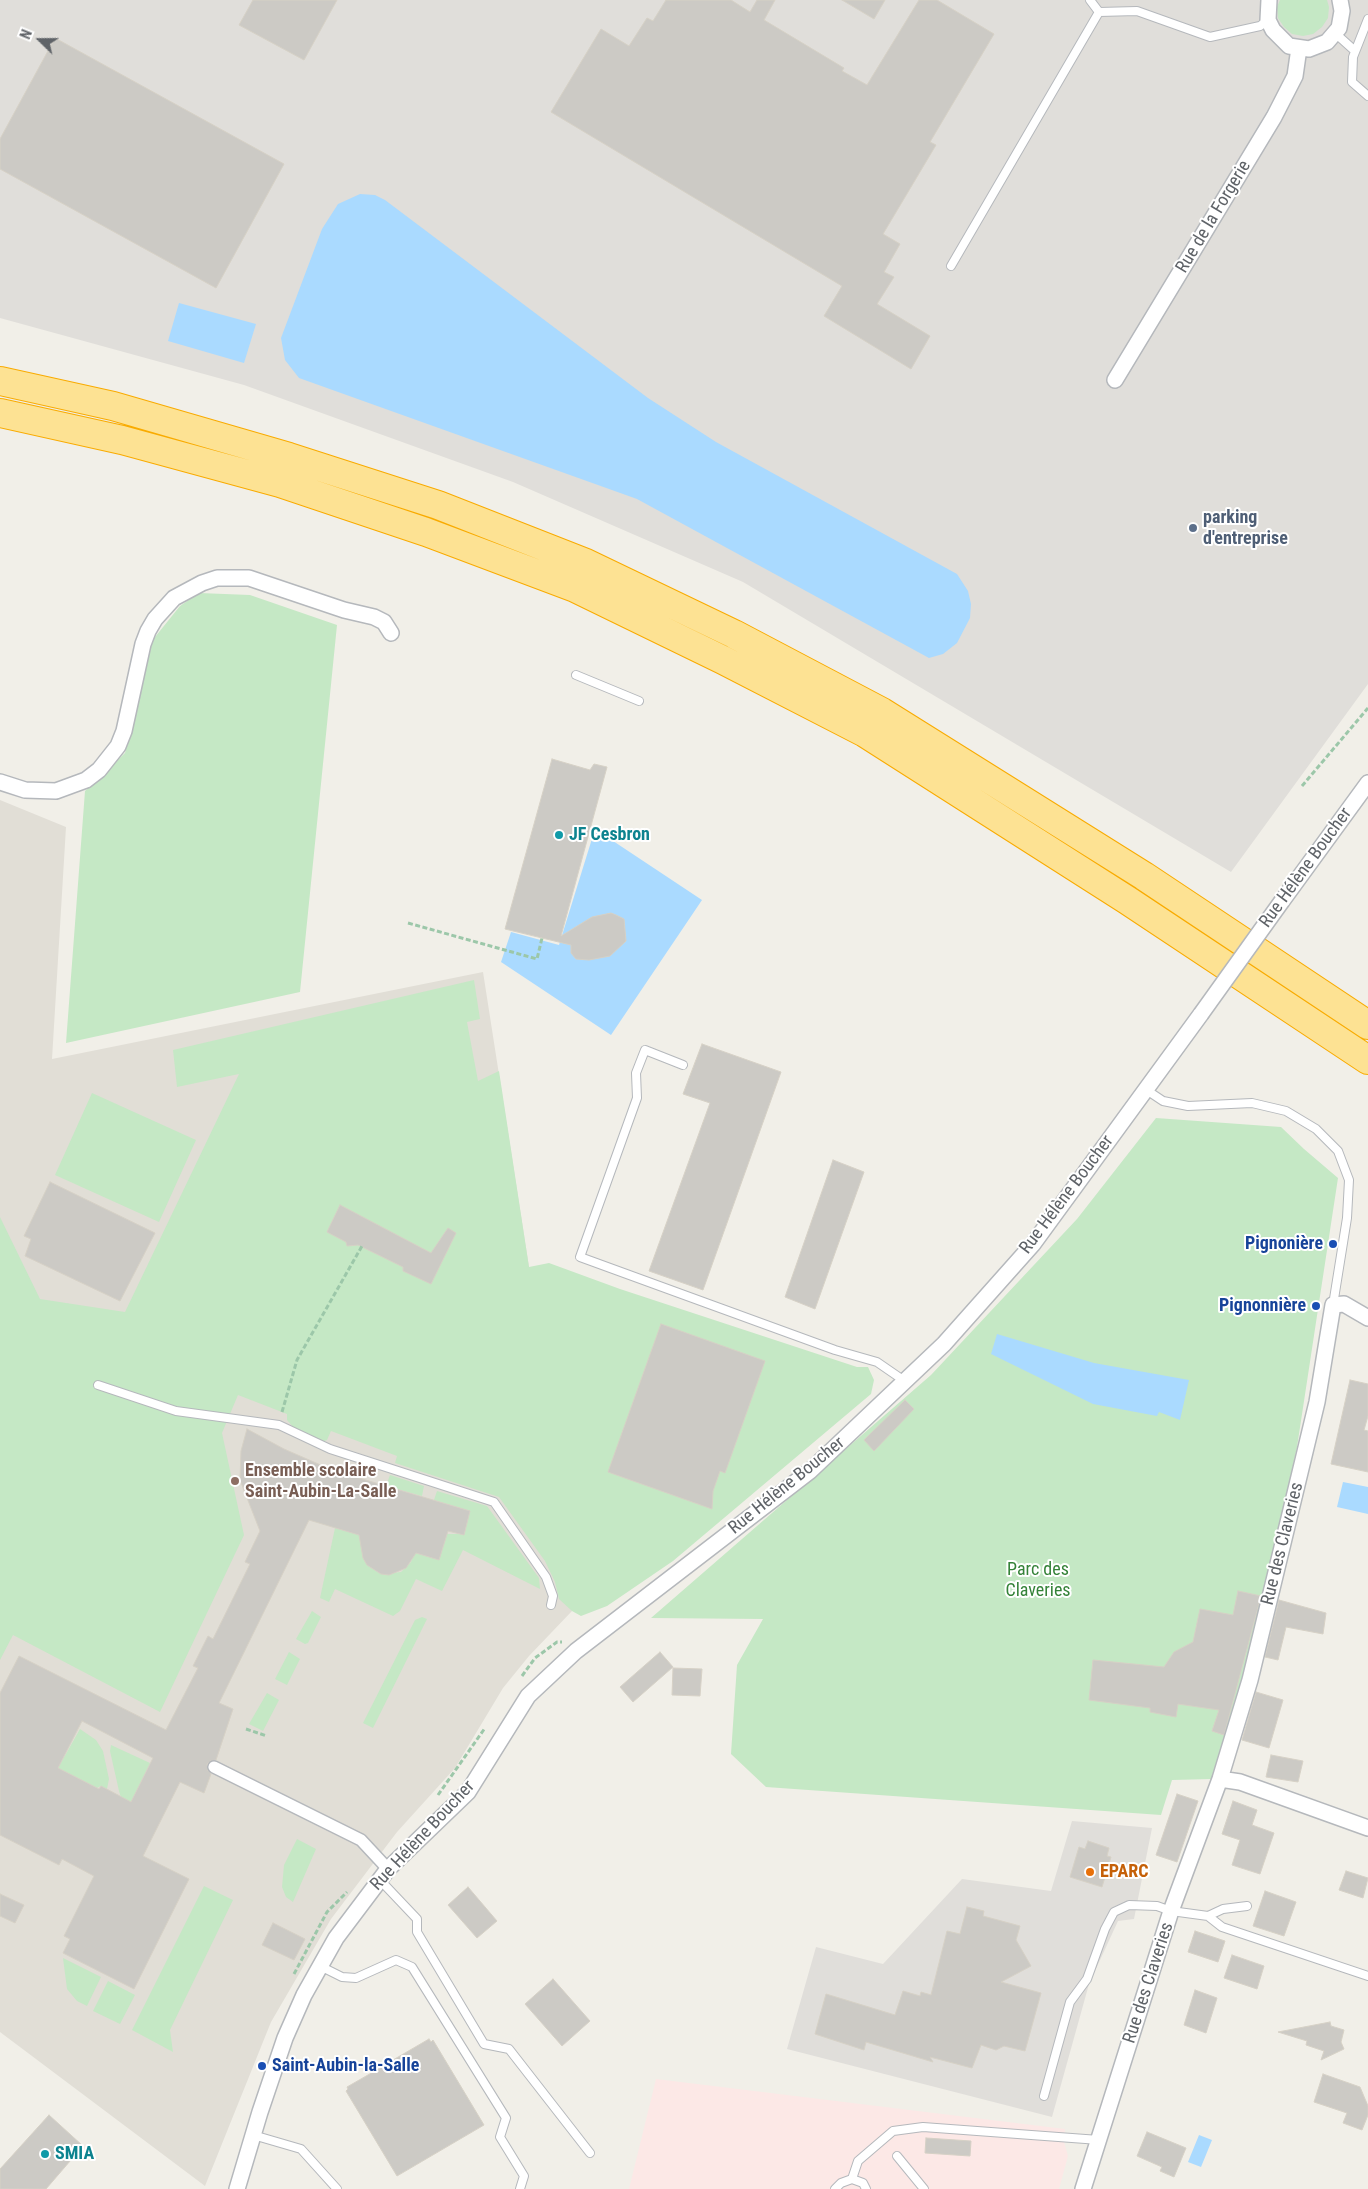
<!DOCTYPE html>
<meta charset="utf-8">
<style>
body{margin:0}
#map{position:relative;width:1368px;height:2189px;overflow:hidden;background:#f1efe8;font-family:"Roboto Condensed",sans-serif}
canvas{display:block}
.north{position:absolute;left:15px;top:15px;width:50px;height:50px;-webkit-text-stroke:4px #fff;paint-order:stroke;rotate:292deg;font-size:14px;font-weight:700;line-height:20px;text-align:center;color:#5f6368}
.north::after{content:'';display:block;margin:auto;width:18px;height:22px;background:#5f6368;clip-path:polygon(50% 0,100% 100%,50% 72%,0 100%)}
</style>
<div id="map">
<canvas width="1368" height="2189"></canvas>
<div class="north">N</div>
</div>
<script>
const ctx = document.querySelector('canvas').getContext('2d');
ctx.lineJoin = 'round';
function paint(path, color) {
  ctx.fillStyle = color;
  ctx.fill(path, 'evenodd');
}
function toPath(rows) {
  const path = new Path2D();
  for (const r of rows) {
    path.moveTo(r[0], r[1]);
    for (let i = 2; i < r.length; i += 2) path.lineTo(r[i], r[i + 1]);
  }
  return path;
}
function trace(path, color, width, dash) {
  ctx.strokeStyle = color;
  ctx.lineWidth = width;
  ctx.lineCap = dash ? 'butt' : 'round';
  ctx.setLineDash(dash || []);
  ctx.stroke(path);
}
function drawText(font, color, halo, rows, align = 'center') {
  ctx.font = font + ' "Roboto Condensed",sans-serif';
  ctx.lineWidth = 4;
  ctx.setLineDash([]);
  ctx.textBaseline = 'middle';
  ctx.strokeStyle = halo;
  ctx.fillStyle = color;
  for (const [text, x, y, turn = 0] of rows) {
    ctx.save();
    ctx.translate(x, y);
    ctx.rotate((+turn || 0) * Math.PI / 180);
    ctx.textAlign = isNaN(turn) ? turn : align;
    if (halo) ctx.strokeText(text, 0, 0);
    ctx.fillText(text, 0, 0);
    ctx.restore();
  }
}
paint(toPath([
 [0,0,1368,0,1368,684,1231,872,743,582,513,482,244,385,0,318],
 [1072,1821,1152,1828,1134,1919,1118,1921,1089,1984,1052,2117,787,2049,816,1947,883,1964,962,1879,1051,1891]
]), '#e0deda');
paint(toPath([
 [0,800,66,827,52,1059,483,972,529,1267,503,1495,558,1563,572,1611,529,1656,503,1688,455,1768,397,1832,331,1919,271,2022,205,2186,0,2032]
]), '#e1ded6');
paint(toPath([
 [656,2079,1065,2129,1064,2142,1068,2156,1059,2189,629,2189]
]), '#fce8e6');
paint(toPath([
 [1280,0,1327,0,1329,7,1328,18,1322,27,1313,34,1303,36,1292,34,1284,27,1278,18,1277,7],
 [199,593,250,595,337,625,300,992,66,1043,85,791,125,753,151,642,180,606],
 [474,980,480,1019,467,1022,478,1081,499,1071,529,1267,549,1263,620,1289,857,1367,868,1367,874,1380,871,1394,673,1561,607,1606,581,1616,572,1611,559,1599,555,1582,545,1561,499,1497,395,1463,397,1456,331,1431,327,1440,322,1442,293,1427,287,1420,287,1414,238,1395,222,1433,244,1535,160,1712,13,1635,0,1660,0,1217,40,1299,125,1312,239,1074,177,1087,173,1050],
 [92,1093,196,1140,159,1222,55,1175],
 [1156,1118,1281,1127,1304,1149,1338,1178,1297,1447,1247,1678,1212,1779,1172,1780,1161,1815,766,1787,731,1754,737,1665,763,1619,651,1618,931,1375,1077,1219],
 [390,1475,424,1486,422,1496,386,1486],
 [437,1491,487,1506,539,1578,540,1589,463,1550,442,1591,416,1579,400,1611,393,1616,335,1589,329,1602,320,1598,335,1528,363,1536,367,1565,381,1574,401,1572,411,1562,415,1552,439,1560,447,1534,464,1534,470,1511,434,1500],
 [312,1611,321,1617,308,1643,305,1644,296,1639],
 [422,1617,427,1619,373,1728,363,1723,415,1620],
 [289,1652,300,1659,287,1685,275,1679],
 [267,1693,279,1700,263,1731,249,1724],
 [80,1729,96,1740,103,1751,109,1779,107,1789,101,1786,97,1788,58,1768],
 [111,1745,150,1763,128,1809,122,1801,119,1791,110,1751],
 [297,1839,316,1849,293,1902,286,1897,282,1887,284,1865],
 [204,1886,233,1900,170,2030,173,2052,132,2030],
 [63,1958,101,1977,87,2006,77,2001,67,1989],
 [108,1981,135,1995,120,2024,93,2011]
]), '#c5e8c5');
paint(toPath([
 [360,194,375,195,385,200,648,398,716,442,957,574,968,591,971,604,970,618,957,643,943,654,929,658,637,499,299,378,285,360,281,338,322,229,338,204],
 [179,303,256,324,244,363,168,341],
 [595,829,702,900,611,1035,501,962,511,932,559,945],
 [997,1334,1094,1363,1189,1380,1180,1420,1159,1412,1157,1416,1093,1404,991,1354],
 [1343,1482,1368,1487,1368,1514,1337,1507],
 [1199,2135,1212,2140,1201,2167,1188,2162]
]), '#aadaff');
const building = toPath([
 [253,0,337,0,304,60,239,25,253,0],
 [666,0,731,0,750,12,757,0,775,0,764,20,844,68,842,71,867,85,919,0,937,0,994,34,930,142,936,145,883,234,900,244,884,272,894,277,877,304,930,336,911,369,824,316,842,286,551,112,601,29,629,46,647,18,653,21,666,0],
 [842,0,885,0,874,19,842,0],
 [55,38,284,164,216,288,0,169,0,139,55,38],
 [552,759,590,770,594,764,607,767,561,936,592,917,611,913,616,915,624,919,626,941,610,956,589,960,576,959,571,953,571,945,505,929,552,759],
 [702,1044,781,1072,703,1290,649,1271,710,1103,683,1094,702,1044],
 [833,1160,864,1172,815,1309,785,1297,833,1160],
 [50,1182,155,1233,120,1301,25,1256,31,1239,24,1236,50,1182],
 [340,1205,431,1253,448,1228,456,1233,431,1284,403,1271,403,1267,358,1245,347,1246,346,1242,327,1232,340,1205],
 [661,1324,765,1361,725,1473,720,1471,713,1491,712,1509,608,1472,661,1324],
 [1350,1380,1368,1384,1368,1416,1364,1430,1368,1431,1368,1472,1331,1464,1350,1380],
 [905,1400,914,1409,874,1451,864,1440,905,1400],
 [247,1429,284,1449,332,1470,470,1511,464,1535,448,1531,439,1560,416,1553,406,1568,389,1575,381,1574,367,1565,363,1558,359,1535,309,1520,219,1703,233,1709,216,1760,210,1761,207,1764,208,1771,211,1774,204,1793,180,1782,143,1856,189,1879,134,1989,63,1953,70,1939,64,1936,94,1876,62,1859,59,1865,0,1835,0,1693,19,1656,166,1730,198,1668,193,1666,208,1636,213,1639,250,1564,245,1562,260,1531,240,1480,241,1451,247,1429],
 [82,1721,153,1758,131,1802,101,1786,99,1789,58,1768,82,1721],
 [1238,1591,1261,1596,1224,1735,1212,1731,1219,1710,1178,1704,1176,1717,1150,1712,1150,1708,1089,1700,1093,1660,1164,1667,1174,1652,1193,1642,1200,1609,1233,1615,1238,1591],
 [1279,1600,1326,1613,1323,1634,1286,1627,1278,1660,1265,1657,1279,1600],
 [660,1652,673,1667,633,1702,620,1687,660,1652],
 [673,1668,702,1669,700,1696,672,1695,673,1668],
 [1256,1692,1283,1700,1269,1748,1242,1740,1256,1692],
 [1271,1755,1303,1761,1298,1782,1266,1777,1271,1755],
 [1177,1794,1198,1801,1177,1862,1156,1855,1177,1794],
 [1233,1801,1257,1810,1252,1825,1274,1833,1260,1874,1232,1865,1240,1840,1222,1834,1233,1801],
 [1088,1841,1109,1848,1107,1856,1111,1857,1102,1887,1070,1877,1079,1847,1085,1849,1088,1841],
 [1346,1871,1368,1878,1363,1898,1339,1890,1346,1871],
 [468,1887,497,1921,477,1938,448,1905,468,1887],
 [1265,1891,1296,1902,1284,1936,1253,1926,1265,1891],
 [0,1894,24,1905,15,1923,0,1916,0,1894],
 [967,1907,984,1911,983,1916,1020,1926,1016,1940,1031,1966,1001,1982,1041,1993,1025,2051,1004,2046,996,2050,981,2045,972,2068,930,2057,933,2062,866,2042,864,2050,815,2034,826,1994,895,2015,903,1991,920,1996,921,1992,931,1995,947,1931,960,1934,967,1907],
 [273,1923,305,1939,294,1960,262,1945,273,1923],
 [1195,1931,1225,1941,1218,1962,1188,1952,1195,1931],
 [1232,1955,1264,1966,1257,1989,1224,1978,1232,1955],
 [553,1979,590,2021,562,2046,525,2004,553,1979],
 [1195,1990,1217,1998,1206,2033,1184,2025,1195,1990],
 [1330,2022,1331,2026,1344,2030,1341,2042,1344,2049,1321,2060,1324,2051,1306,2045,1307,2041,1278,2032,1330,2022],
 [429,2039,431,2042,433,2040,484,2125,397,2176,346,2091,348,2089,347,2087,387,2064,388,2060,393,2060,429,2039],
 [1323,2074,1360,2087,1368,2106,1368,2115,1362,2130,1343,2123,1347,2113,1314,2102,1323,2074],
 [49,2115,83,2146,46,2189,0,2189,0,2169,49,2115],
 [1147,2132,1186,2148,1174,2177,1160,2171,1162,2167,1137,2156,1147,2132],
 [926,2138,971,2141,970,2156,925,2153,926,2138]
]);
paint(building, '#cccac5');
trace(building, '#d6d1c6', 1);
const service = toPath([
 [1090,0,1099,12],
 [1368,19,1353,57,1352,82,1368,96],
 [1335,33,1355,51],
 [951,266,1099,12,1137,11,1210,37,1260,26,1268,20],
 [576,675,639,701],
 [683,1065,645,1050,636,1073,637,1098,580,1257,835,1350,877,1362,906,1382],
 [1145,1089,1163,1101,1188,1106,1252,1103,1286,1111,1316,1129,1338,1151,1349,1180,1347,1218,1333,1305],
 [98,1385,176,1411,279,1425,330,1449,494,1502,546,1577,553,1596,551,1605],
 [380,1880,417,1919,417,1932,484,2044,509,2049,590,2153],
 [1247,1906,1223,1909,1208,1916,1222,1927,1368,1976],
 [320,1966,342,1977,356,1978,396,1960,412,1967,506,2118,500,2137,524,2176,520,2189],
 [1044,2096,1070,2002,1087,1979,1105,1929,1114,1912,1129,1905,1157,1906,1171,1911,1208,1916],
 [253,2135,301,2149,337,2189],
 [897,2156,924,2189],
 [852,2179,858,2161,893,2131,923,2127,1099,2140],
 [835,2189,841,2183,852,2179,863,2183,866,2189]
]);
const pedestrian = toPath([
 [214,1767,361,1840,388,1869]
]);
const minor = toPath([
 [1269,0,1268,20,1273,30,1289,46,1309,49,1327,42,1339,28,1342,11,1340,0],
 [1115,380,1274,117,1295,76,1299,48],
 [0,782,25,790,56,791,86,780,99,770,118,746,124,731,143,644,148,631,155,619,174,598,202,583,217,578,249,578,344,610,374,617,384,622,391,633],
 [1282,901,1368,783],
 [1220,1779,1240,1782,1368,1828],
 [237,2189,260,2112,285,2038,304,1995,336,1938,388,1869,468,1792,528,1696,576,1651,810,1471,944,1344,1033,1244,1201,1014],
 [1083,2189,1171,1911,1220,1779,1250,1680,1317,1402,1333,1305,1344,1304,1368,1318]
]);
const motorway = toPath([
 [0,381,113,406,289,457,438,505,586,563,734,634,882,712,1144,876,1368,1025],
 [0,413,122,440,280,483,426,532,575,588,723,660,865,733,1127,900,1368,1060]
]);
trace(service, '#b5b8bc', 10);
trace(pedestrian, '#b5b8bc', 14);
trace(minor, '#b5b8bc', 18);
trace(motorway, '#f9ab00', 30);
trace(toPath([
 [1302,786,1368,708],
 [408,923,537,959,542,938],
 [282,1412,297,1360,362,1246],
 [522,1676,535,1658,557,1642,562,1642],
 [246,1729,267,1736],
 [438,1795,485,1728],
 [294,1974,327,1912,347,1892]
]), '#9cc7a9', 3, [5, 2.5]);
trace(service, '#fff', 8);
trace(pedestrian, '#fff', 11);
trace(minor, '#fff', 15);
trace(motorway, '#fde293', 28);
const minorBridge = toPath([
 [1201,1014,1282,901]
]);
trace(minorBridge, '#b5b8bc', 18, []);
trace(minorBridge, '#fff', 15);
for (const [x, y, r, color] of [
 [1193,528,5,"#5c6f8a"],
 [559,835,5,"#0f9aa8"],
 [1333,1244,5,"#1a4fb4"],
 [1316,1306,5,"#1a4fb4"],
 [235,1481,5,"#8d6e63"],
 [1090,1872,5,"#e8710a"],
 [262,2066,5,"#1a4fb4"],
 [45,2154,5,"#0f9aa8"]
]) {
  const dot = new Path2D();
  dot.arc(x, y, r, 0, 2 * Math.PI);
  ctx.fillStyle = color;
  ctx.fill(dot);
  trace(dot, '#fff', 2);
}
drawText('18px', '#5f6368', '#fff', [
 ["Rue de la Forgerie",1214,217,-59],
 ["Rue Hélène Boucher",1306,868,-54],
 ["Rue Hélène Boucher",1067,1195,-53],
 ["Rue Hélène Boucher",787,1486,-39],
 ["Rue des Claveries",1283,1544,-76],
 ["Rue Hélène Boucher",423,1836,-47],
 ["Rue des Claveries",1149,1983,-72]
]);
drawText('bold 18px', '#4e5e75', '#fff', [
 ["parking",1203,518],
 ["d'entreprise",1203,539]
], 'left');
drawText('bold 18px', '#0d838f', '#fff', [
 ["JF Cesbron",569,835],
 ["SMIA",55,2154]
], 'left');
drawText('bold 18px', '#164399', '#fff', [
 ["Pignonière",1323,1244],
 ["Pignonnière",1306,1306],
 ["Saint-Aubin-la-Salle",272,2066,"left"]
], 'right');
drawText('bold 18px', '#785e54', '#fff', [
 ["Ensemble scolaire",245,1471],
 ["Saint-Aubin-La-Salle",245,1492]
], 'left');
drawText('18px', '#348238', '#fff', [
 ["Parc des",1038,1570],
 ["Claveries",1038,1591]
]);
drawText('bold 18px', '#c56008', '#fff', [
 ["EPARC",1100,1872]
], 'left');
</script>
